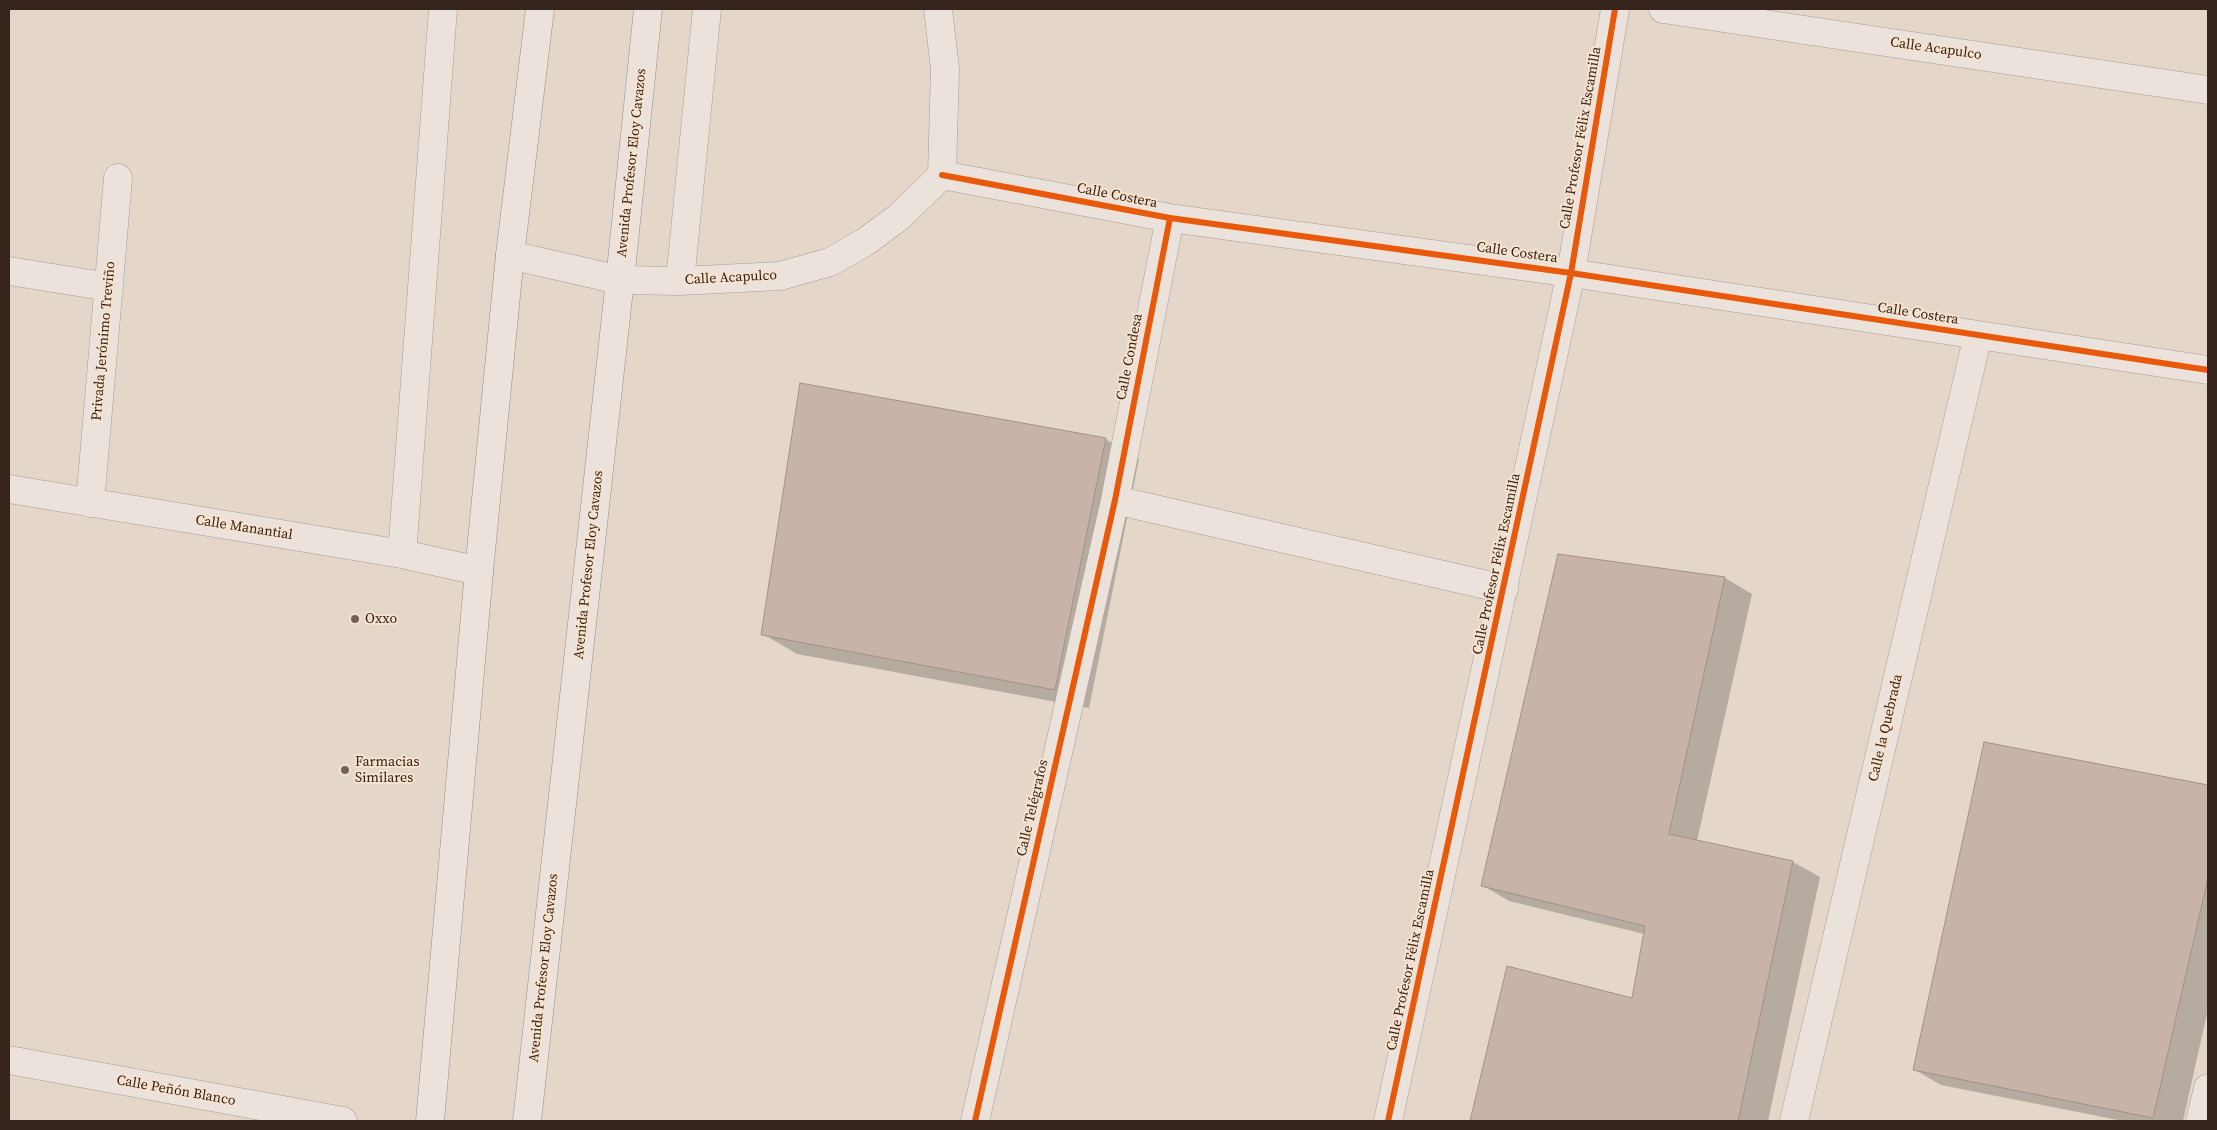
<!DOCTYPE html>
<meta charset="utf-8">
<style>
body{margin:0}
#map{position:relative;width:2217px;height:1130px;overflow:hidden;background:#e4d6c8;font-family:"Source Serif 4",serif}
canvas{display:block}
.frame{position:absolute;inset:0;border:10px solid #36231b;pointer-events:none}
</style>
<div id="map">
<canvas width="2217" height="1130"></canvas>
<div class="frame"></div>
</div>
<script>
const ctx = document.querySelector('canvas').getContext('2d');
ctx.lineJoin = 'round';
function paint(path, color) {
  ctx.fillStyle = color;
  ctx.fill(path, 'evenodd');
}
function toPath(rows) {
  const path = new Path2D();
  for (const r of rows) {
    path.moveTo(r[0], r[1]);
    for (let i = 2; i < r.length; i += 2) path.lineTo(r[i], r[i + 1]);
  }
  return path;
}
function trace(path, color, width, dash) {
  ctx.strokeStyle = color;
  ctx.lineWidth = width;
  ctx.lineCap = dash ? 'butt' : 'round';
  ctx.setLineDash(dash || []);
  ctx.stroke(path);
}
function drawText(font, color, halo, rows, align = 'center') {
  ctx.font = font + ' "Source Serif 4",serif';
  ctx.lineWidth = 4;
  ctx.setLineDash([]);
  ctx.textBaseline = 'middle';
  ctx.strokeStyle = halo;
  ctx.fillStyle = color;
  for (const [text, x, y, turn = 0] of rows) {
    ctx.save();
    ctx.translate(x, y);
    ctx.rotate((+turn || 0) * Math.PI / 180);
    ctx.textAlign = isNaN(turn) ? turn : align;
    if (halo) ctx.strokeText(text, 0, 0);
    ctx.fillText(text, 0, 0);
    ctx.restore();
  }
}
paint(toPath([
 [1105,439,1139,459,1089,708,797,654,763,634],
 [1559,555,1725,578,1752,594,1697,841,1793,862,1820,877,1768,1121,1471,1121,1633,999,1644,934,1509,901,1482,885],
 [1985,743,2208,786,2208,1009,2183,1121,2123,1121,1941,1085,1915,1070]
]), '#0003');
const building = toPath([
 [800,383,1106,438,1055,690,761,635,800,383],
 [1558,554,1725,577,1669,834,1793,861,1738,1121,1470,1121,1507,966,1632,998,1645,926,1481,886,1558,554],
 [1984,742,2208,785,2208,878,2153,1118,1913,1070,1984,742]
]);
paint(building, '#c7b3a9');
trace(building, '#a39188', 1);
const minor = toPath([
 [1663,9,2208,90],
 [942,175,1170,218,1571,273,2208,370],
 [510,255,620,280,680,281,780,276,830,262,865,242,899,217,942,175,945,69,938,9],
 [9,271,109,287],
 [680,281,707,9],
 [9,489,402,554,479,571],
 [1115,500,1504,589],
 [90,503,118,178],
 [402,554,443,9],
 [9,1060,343,1121],
 [975,1121,1115,500,1170,218],
 [1388,1121,1571,273,1615,9],
 [1794,1121,1978,335],
 [2200,1121,2208,1088]
]);
const secondary = toPath([
 [430,1121,479,571,510,255,540,9],
 [527,1121,620,280,648,9]
]);
trace(minor, '#a89c92', 29);
trace(secondary, '#988b82', 29);
trace(minor, '#ebe3db', 28);
trace(secondary, '#ebe3db', 28);
trace(toPath([
 [942,175,1170,218,1571,273,2208,370],
 [975,1121,1115,500,1170,218],
 [1388,1121,1571,273,1615,9]
]), '#e8590c', 6);
for (const [x, y, r, color] of [
 [355,619,5,"#736258"],
 [345,770,5,"#736258"]
]) {
  const dot = new Path2D();
  dot.arc(x, y, r, 0, 2 * Math.PI);
  ctx.fillStyle = color;
  ctx.fill(dot);
  trace(dot, '#f6e2cd', 2);
}
drawText('14px', '#36231b', '#f6e2cd', [
 ["Calle Acapulco",1936,49,8],
 ["Calle Profesor Félix Escamilla",1581,138,-80],
 ["Avenida Profesor Eloy Cavazos",632,163,-84],
 ["Calle Costera",1117,196,11],
 ["Calle Costera",1517,253,8],
 ["Calle Acapulco",731,278,-3],
 ["Calle Costera",1918,314,9],
 ["Privada Jerónimo Treviño",104,341,-85],
 ["Calle Condesa",1130,357,-79],
 ["Calle Manantial",244,528,9],
 ["Calle Profesor Félix Escamilla",1497,564,-78],
 ["Avenida Profesor Eloy Cavazos",589,565,-84],
 ["Calle la Quebrada",1886,728,-77],
 ["Calle Telégrafos",1033,808,-77],
 ["Calle Profesor Félix Escamilla",1411,960,-78],
 ["Avenida Profesor Eloy Cavazos",544,968,-84],
 ["Calle Peñón Blanco",176,1091,10]
]);
drawText('14px', '#36231b', '#f6e2cd', [
 ["Oxxo",365,619],
 ["Farmacias",355,762],
 ["Similares",355,778]
], 'left');
</script>
